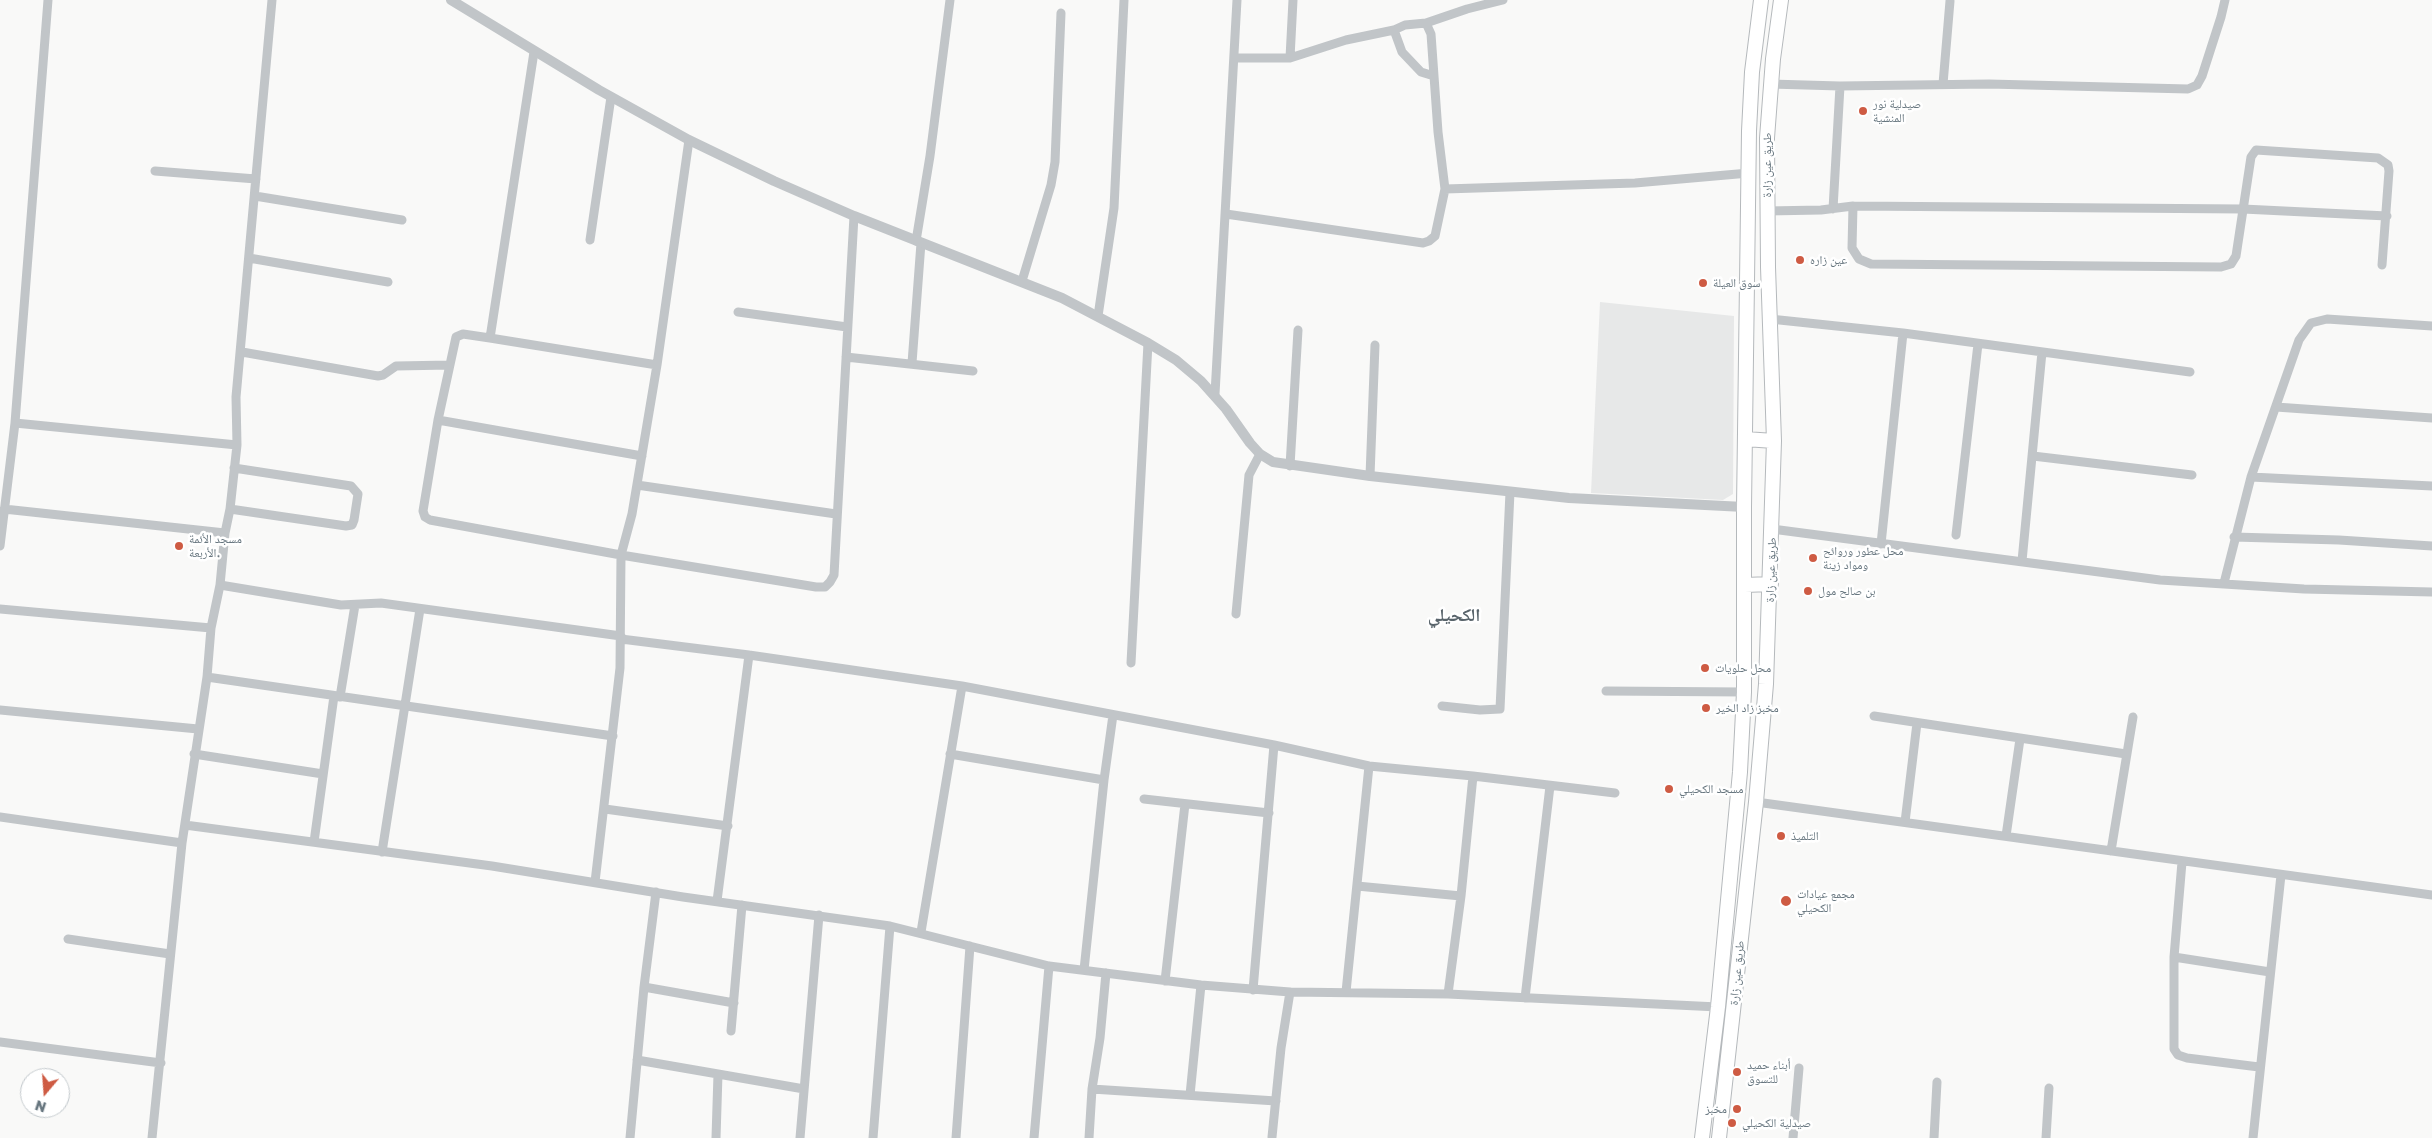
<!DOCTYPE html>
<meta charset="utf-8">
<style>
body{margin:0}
#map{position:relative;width:2432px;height:1138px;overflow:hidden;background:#f9f9f8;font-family:"Golos Text",sans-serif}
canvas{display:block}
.north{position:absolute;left:20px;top:1068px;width:50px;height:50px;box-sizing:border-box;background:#fff;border:1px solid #c2c8cc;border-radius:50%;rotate:198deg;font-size:14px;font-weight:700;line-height:20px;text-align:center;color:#67767f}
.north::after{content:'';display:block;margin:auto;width:18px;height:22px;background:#ce5b43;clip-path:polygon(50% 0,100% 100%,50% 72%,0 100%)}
</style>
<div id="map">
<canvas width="2432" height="1138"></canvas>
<div class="north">N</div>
</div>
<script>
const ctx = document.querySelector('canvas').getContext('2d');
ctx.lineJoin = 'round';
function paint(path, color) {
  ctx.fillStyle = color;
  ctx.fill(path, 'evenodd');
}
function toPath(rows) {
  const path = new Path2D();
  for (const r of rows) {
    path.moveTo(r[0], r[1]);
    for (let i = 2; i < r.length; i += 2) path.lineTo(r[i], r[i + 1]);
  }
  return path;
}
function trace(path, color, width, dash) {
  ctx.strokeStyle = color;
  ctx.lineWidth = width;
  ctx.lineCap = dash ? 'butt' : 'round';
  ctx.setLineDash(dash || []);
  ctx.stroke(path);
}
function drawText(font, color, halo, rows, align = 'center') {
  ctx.font = font + ' "Golos Text","Noto Naskh Arabic",sans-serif';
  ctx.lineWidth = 5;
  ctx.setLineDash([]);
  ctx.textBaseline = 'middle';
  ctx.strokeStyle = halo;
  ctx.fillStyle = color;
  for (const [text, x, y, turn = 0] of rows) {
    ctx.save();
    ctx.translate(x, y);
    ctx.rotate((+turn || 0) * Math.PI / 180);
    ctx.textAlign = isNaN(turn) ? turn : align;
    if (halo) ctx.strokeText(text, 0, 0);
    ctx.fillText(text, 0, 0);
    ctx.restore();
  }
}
paint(toPath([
 [1600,302,1734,316,1733,494,1723,500,1591,493]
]), '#e7e8e8');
const primary = toPath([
 [1745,439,1774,441],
 [1745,585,1771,584],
 [1702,1138,1718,1007,1740,772,1744,692,1744,507,1749,131,1752,72,1761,0],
 [1719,1138,1756,802,1766,684,1774,441,1768,267,1767,138,1773,59,1781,0]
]);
trace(primary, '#b5b9bc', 16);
trace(toPath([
 [1503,0,1467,9,1426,23,1431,34,1438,132,1445,189,1635,183,1749,173],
 [1394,30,1402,52,1421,72,1434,76],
 [1235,58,1290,58,1346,40,1394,30,1405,25,1426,23],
 [1290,58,1293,0],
 [1770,84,1840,86,1989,84,2188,89,2197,85,2202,76,2221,17,2225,0],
 [1943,84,1950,1],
 [155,171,256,179],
 [255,196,402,220],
 [1853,206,1852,248,1859,259,1871,264,2221,267,2231,264,2236,256,2251,157,2256,150,2378,158,2388,165,2389,171,2382,265],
 [1833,209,1840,86],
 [1767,211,1821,210,1853,206,2243,209,2387,216],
 [1226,214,1423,243,1429,241,1435,236,1445,189],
 [590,240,611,97],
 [916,241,930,156,950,0],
 [249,258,388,282],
 [1022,281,1051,185,1055,162,1061,13],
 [738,312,847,327],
 [1098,316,1114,208,1124,0],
 [1770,319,1903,333,2190,372],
 [490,338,534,52],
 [242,352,378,376,383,375,396,366,450,365],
 [846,357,973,371],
 [912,363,921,243],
 [657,365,490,338,463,334,456,337,438,420,423,511,425,517,430,520,621,555,816,587,825,587,830,582,834,575,854,216],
 [1215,394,1237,0],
 [2276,407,2432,418],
 [438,420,642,456],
 [15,423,237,445],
 [2033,456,2192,475],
 [1290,466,1298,330],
 [1370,476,1375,345],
 [2251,477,2432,486],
 [637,485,836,514],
 [4,509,225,533],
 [230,509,346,526,352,525,354,520,358,494,351,486,234,468],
 [1772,529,2160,580,2304,589,2432,592],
 [1956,535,1978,344],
 [2234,537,2339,540,2432,546],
 [1881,544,1903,333],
 [0,546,15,423,48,0],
 [2022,561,2042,352],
 [2224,583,2251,477,2299,340,2311,323,2327,319,2432,326],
 [220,585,341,605,381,603,621,636],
 [0,609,211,628],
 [1236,614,1248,486,1249,475,1260,454],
 [621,639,749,655,962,686,1274,745,1369,766,1473,776,1461,896,1448,994],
 [1131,663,1148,343],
 [207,677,613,736],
 [1606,691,1744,692],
 [340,697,355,605],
 [1442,706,1480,710,1500,709,1510,492],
 [0,710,198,729],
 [1874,716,2126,754],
 [194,754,323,774],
 [950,754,1104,780],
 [1473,776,1615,793],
 [1144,799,1269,813],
 [1756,802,2432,895],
 [605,809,728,826],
 [0,817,182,843],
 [1905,822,1917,723],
 [185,825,492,866,683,897,890,926,1049,966,1201,985,1290,992,1448,994,1718,1007],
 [2006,836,2020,739],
 [314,842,334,696],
 [2111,851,2133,717],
 [382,852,420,609],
 [2182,862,2174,957,2174,1049,2178,1055,2187,1058,2259,1067],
 [595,882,620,668,621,555,632,514,657,365,689,140],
 [1357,886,1461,896],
 [717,901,749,655],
 [921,932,962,686],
 [68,939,170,954],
 [2174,957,2270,972],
 [1084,970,1104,780,1113,715],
 [1165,981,1185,804],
 [644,987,734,1003],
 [1253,990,1274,745],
 [1346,992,1369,766],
 [1525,998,1550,786],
 [731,1031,742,905],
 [0,1042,161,1063],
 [637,1060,718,1074],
 [1092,1089,1276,1101],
 [1190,1095,1201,985],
 [1272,1137,1281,1048,1290,992],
 [152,1138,182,843,207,677,211,628,220,585,225,533,230,509,237,445,236,397,272,0],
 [630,1138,644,987,656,892],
 [716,1138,718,1074,804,1089],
 [800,1138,819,915],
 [873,1138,890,926],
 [956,1138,970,946],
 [1034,1138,1049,966],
 [1089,1138,1092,1089,1100,1038,1106,973],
 [1793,1138,1799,1068],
 [1934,1138,1937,1082],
 [2046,1138,2049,1088],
 [2253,1138,2281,875]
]), '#c1c5c8', 9);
trace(toPath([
 [451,0,599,90,689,140,774,181,854,216,1062,298,1148,343,1176,360,1201,381,1226,409,1250,443,1260,454,1273,462,1370,476,1569,498,1744,507]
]), '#c1c5c8', 10);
trace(primary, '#fff', 14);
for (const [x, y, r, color] of [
 [1863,111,5,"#ce5b43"],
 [1800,260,5,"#ce5b43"],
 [1703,283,5,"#ce5b43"],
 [179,546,5,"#ce5b43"],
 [1813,558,5,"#ce5b43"],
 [1808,591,5,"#ce5b43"],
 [1705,668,5,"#ce5b43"],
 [1706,708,5,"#ce5b43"],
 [1669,789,5,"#ce5b43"],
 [1781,836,5,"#ce5b43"],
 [1786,901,6,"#ce5b43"],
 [1737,1072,5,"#ce5b43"],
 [1737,1109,5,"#ce5b43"],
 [1732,1123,5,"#ce5b43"]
]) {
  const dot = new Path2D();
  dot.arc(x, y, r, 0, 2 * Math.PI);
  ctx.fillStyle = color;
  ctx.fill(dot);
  trace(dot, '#fff', 2);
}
drawText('12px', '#67767f', '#fff', [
 ["صيدلية نور",1873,104],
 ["المنشية",1873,118],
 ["عين زاره",1810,260],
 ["سوق العيلة",1713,283],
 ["مسجد الأئمة",189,539],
 ["الأربعة.",189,553],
 ["محل عطور وروائح",1823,551],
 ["ومواد زينة",1823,565],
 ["بن صالح مول",1818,591],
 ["محل حلويات",1715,668],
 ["مخبز زاد الخير",1716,708],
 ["مسجد الكحيلي",1679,789],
 ["التلميذ",1791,836],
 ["مجمع عيادات",1797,894],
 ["الكحيلي",1797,908],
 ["أبناء حميد",1747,1065],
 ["للتسوق",1747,1079],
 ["مخبز",1727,1109,"right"],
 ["صيدلية الكحيلي",1742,1123]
], 'left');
drawText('12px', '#67767f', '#fff', [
 ["طريق عين زارة",1767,165,-90],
 ["طريق عين زارة",1771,570,-88],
 ["طريق عين زارة",1737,973,-84]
]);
drawText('bold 18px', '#59646b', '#fff', [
 ["الكحيلي",1454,615]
]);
</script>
